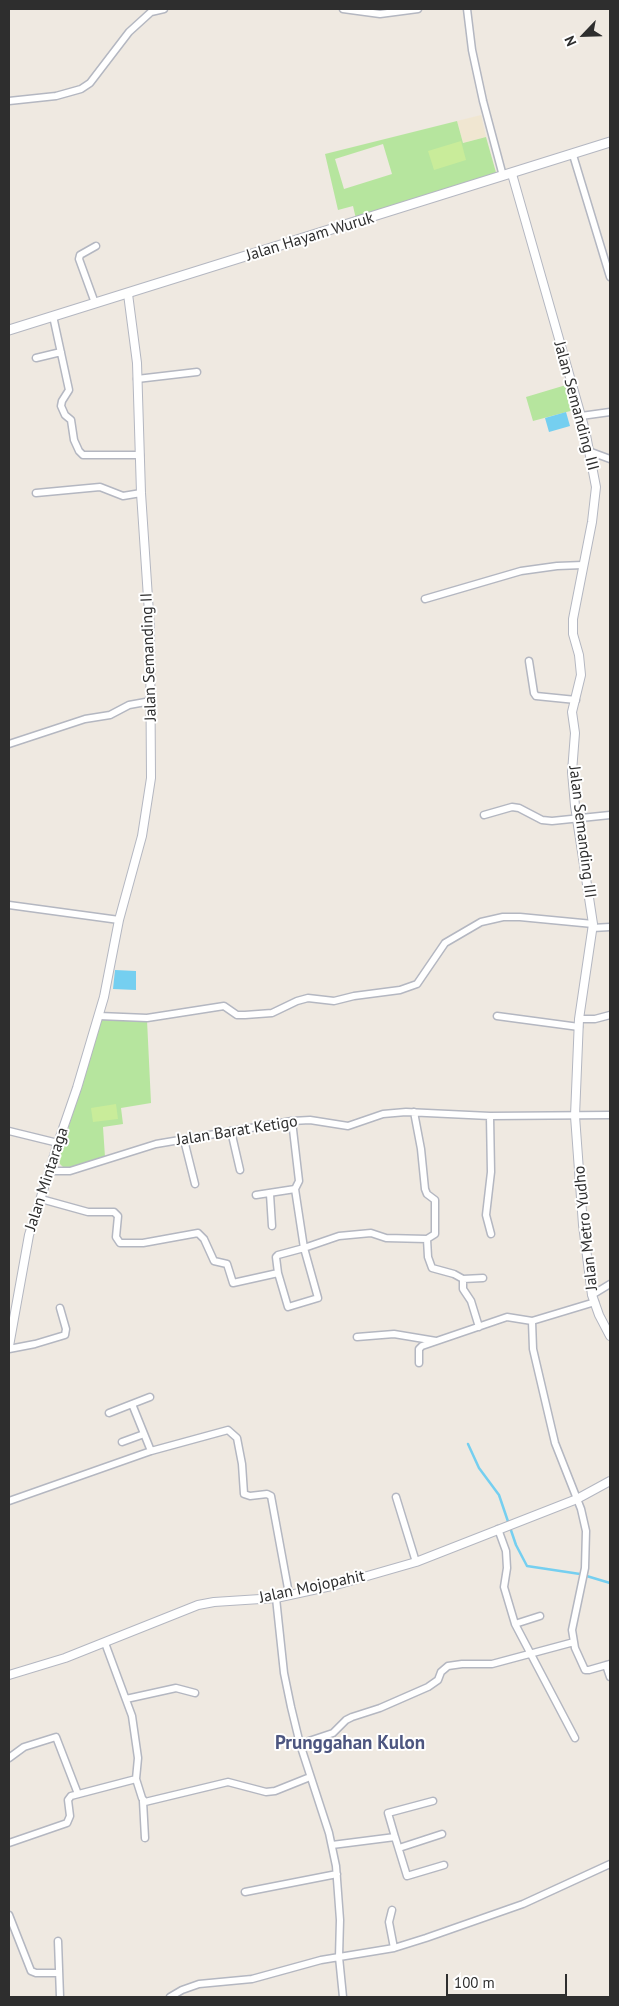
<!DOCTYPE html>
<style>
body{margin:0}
#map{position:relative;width:619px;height:2006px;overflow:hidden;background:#efe9e1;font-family:"PT Sans",sans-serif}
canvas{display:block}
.frame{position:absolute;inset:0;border:10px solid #2e2e2e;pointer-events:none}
.north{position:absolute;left:559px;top:10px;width:50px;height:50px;-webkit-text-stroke:4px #fff;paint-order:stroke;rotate:246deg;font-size:14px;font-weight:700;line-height:20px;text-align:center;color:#2e2e2e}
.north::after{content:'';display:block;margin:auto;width:18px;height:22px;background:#2e2e2e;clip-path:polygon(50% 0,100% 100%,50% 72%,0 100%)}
.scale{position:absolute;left:446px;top:1974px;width:121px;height:22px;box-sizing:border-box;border:2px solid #2e2e2e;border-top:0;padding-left:6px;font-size:15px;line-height:18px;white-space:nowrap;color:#2e2e2e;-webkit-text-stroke:4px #fff;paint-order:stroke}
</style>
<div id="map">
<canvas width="619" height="2006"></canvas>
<div class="frame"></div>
<div class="north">N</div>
<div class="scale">100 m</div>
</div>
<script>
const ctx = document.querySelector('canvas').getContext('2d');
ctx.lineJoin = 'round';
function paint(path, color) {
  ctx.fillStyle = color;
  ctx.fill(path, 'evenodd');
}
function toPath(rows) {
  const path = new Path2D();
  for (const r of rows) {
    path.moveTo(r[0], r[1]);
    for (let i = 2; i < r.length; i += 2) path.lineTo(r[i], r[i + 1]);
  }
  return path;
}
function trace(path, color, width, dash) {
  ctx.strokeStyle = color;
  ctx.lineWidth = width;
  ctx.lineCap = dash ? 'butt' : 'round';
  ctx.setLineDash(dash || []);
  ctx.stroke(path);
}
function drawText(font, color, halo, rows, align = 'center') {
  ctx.font = font + ' "PT Sans",sans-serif';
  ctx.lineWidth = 4;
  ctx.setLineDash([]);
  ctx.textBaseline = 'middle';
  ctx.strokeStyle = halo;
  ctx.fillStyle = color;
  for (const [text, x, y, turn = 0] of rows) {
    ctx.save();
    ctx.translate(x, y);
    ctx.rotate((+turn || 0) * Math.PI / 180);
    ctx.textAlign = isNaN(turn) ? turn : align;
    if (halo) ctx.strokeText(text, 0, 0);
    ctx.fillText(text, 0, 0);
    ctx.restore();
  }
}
paint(toPath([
 [481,115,486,137,463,143,457,121]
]), '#f0e6d1');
paint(toPath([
 [457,121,463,143,486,137,497,176,356,219,353,206,338,210,325,154],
 [383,144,392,174,344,189,335,159],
 [566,385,574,410,533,421,526,397],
 [100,1019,147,1020,151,1103,121,1108,123,1124,103,1127,105,1157,70,1169,63,1167,60,1164,59,1160]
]), '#b6e59e');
paint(toPath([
 [461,141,466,160,434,170,428,151],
 [116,1104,118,1119,93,1122,91,1108]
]), '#c9ec9a');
paint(toPath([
 [566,412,570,426,549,432,545,418],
 [115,970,136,971,136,990,113,989]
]), '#75cff0');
trace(toPath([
 [468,1444,479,1468,499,1495,516,1545,527,1566,580,1574,610,1583]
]), '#75cff0', 2.5);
const minor = toPath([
 [343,9,380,14,418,9],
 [467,9,472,50,483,101,503,176],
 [9,101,56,96,81,89,90,83,129,32,151,12,164,9],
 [573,155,610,277],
 [95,303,79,259,80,255,96,246],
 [53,316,69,390,62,401,61,406,65,415,71,420,74,440,79,451,83,455,140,455],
 [36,358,61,352],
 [137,379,197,372],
 [581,416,610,412],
 [591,452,610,459],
 [36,493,100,487,123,496,141,493],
 [425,599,521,571,557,566,583,565],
 [529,661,534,693,536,696,576,700],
 [9,744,85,719,110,715,129,705,151,701],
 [484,815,512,807,519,808,542,820,552,821,610,815],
 [9,905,119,920],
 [592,928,610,927],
 [99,1016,147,1018,224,1006,237,1015,245,1015,272,1013,297,1001,308,998,334,1001,354,996,400,990,417,984,445,943,481,922,503,917,520,917,593,924],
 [497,1016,579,1027],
 [579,1019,595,1019,610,1015],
 [414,1112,421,1149,425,1189,427,1194,435,1200,435,1234,427,1239],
 [490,1116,491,1172,486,1215,491,1234],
 [9,1131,58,1143],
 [231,1131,240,1170],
 [184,1140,195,1184],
 [50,1171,70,1171,156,1144,292,1121,310,1120,348,1126,383,1114,406,1112,490,1116,610,1115],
 [295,1189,304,1248,318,1298,288,1307,278,1273,276,1257,278,1255,304,1248,339,1236,371,1233,386,1238,427,1239,428,1257,432,1268,454,1274,463,1279,483,1278],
 [270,1194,272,1226],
 [256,1195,295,1189,299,1181,292,1121],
 [41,1199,88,1212,114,1212,118,1216,116,1237,120,1243,143,1243,198,1233,204,1239,214,1261,227,1264,233,1283,278,1273],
 [463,1279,463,1289,471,1301,479,1327],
 [592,1295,610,1284],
 [532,1321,595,1302],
 [357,1337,394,1334,436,1341],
 [9,1349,35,1344,65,1335,66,1329,60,1308],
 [419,1363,419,1349,422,1346,507,1317,532,1321,533,1349,555,1443,581,1509,586,1531,585,1568,572,1630,575,1648,585,1670,589,1670,610,1664],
 [150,1397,132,1404,151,1451],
 [109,1413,132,1404],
 [122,1442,144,1434],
 [396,1497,416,1562],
 [9,1501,151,1451,228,1430,237,1438,242,1464,244,1494,250,1496,267,1494,271,1496,289,1594],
 [498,1529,506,1551,507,1568,504,1587,515,1624,575,1738],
 [276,1598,284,1673,291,1707,300,1744,329,1833,336,1866,340,1920,339,1957,343,1997],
 [515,1624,540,1616],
 [105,1643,132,1716,138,1758,136,1779],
 [606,1665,610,1677],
 [126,1699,176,1688,195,1693],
 [300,1744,333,1733,346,1720,352,1717,380,1708,428,1687,438,1680,441,1672,448,1666,462,1664,492,1664,574,1642],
 [9,1758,24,1747,56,1737,78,1794],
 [143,1801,145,1838],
 [395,1837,388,1813,433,1801],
 [9,1843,67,1823,70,1816,68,1800,71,1796,136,1779,142,1798,145,1802,228,1782,266,1792,275,1791,310,1777],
 [332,1845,395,1837,407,1876,444,1865],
 [399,1848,442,1834],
 [245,1892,337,1874],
 [392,1910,389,1922,394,1948],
 [9,1915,31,1971,36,1973,58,1973],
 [58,1941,60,1997],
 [170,1997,182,1990,199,1984,252,1979,321,1960,394,1948,426,1938,523,1904,610,1864]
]);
const tertiary = toPath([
 [512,174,585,430,596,487,592,522,573,619,573,634,579,655,581,675,572,712,575,733,572,772,575,806,593,924,579,1019,575,1116,583,1225,592,1295,599,1315,610,1336],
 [9,1346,29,1235,58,1143,77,1088,104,997,119,920,142,836,151,778,150,628,141,493,137,363,128,294],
 [9,1675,65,1658,198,1605,214,1602,276,1598,336,1585,416,1562,577,1499,610,1481]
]);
const secondary = toPath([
 [9,330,610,142]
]);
trace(minor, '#b4b7c1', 9);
trace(tertiary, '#b4b7c1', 10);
trace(secondary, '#b4b7c1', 11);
trace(minor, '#fff', 6);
trace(tertiary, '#fff', 8);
trace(secondary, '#fff', 9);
drawText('16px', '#2e2e2e', '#fff', [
 ["Jalan Hayam Wuruk",310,237,-17],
 ["Jalan Semanding III",576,406,75],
 ["Jalan Semanding II",149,657,-92],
 ["Jalan Semanding III",582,832,83],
 ["Jalan Barat Ketigo",237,1131,-9],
 ["Jalan Mintaraga",47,1179,-72],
 ["Jalan Metro Yudho",586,1228,-96],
 ["Jalan Mojopahit",312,1587,-12]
]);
drawText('bold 19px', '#4d5680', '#fff', [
 ["Prunggahan Kulon",350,1744]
]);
</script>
